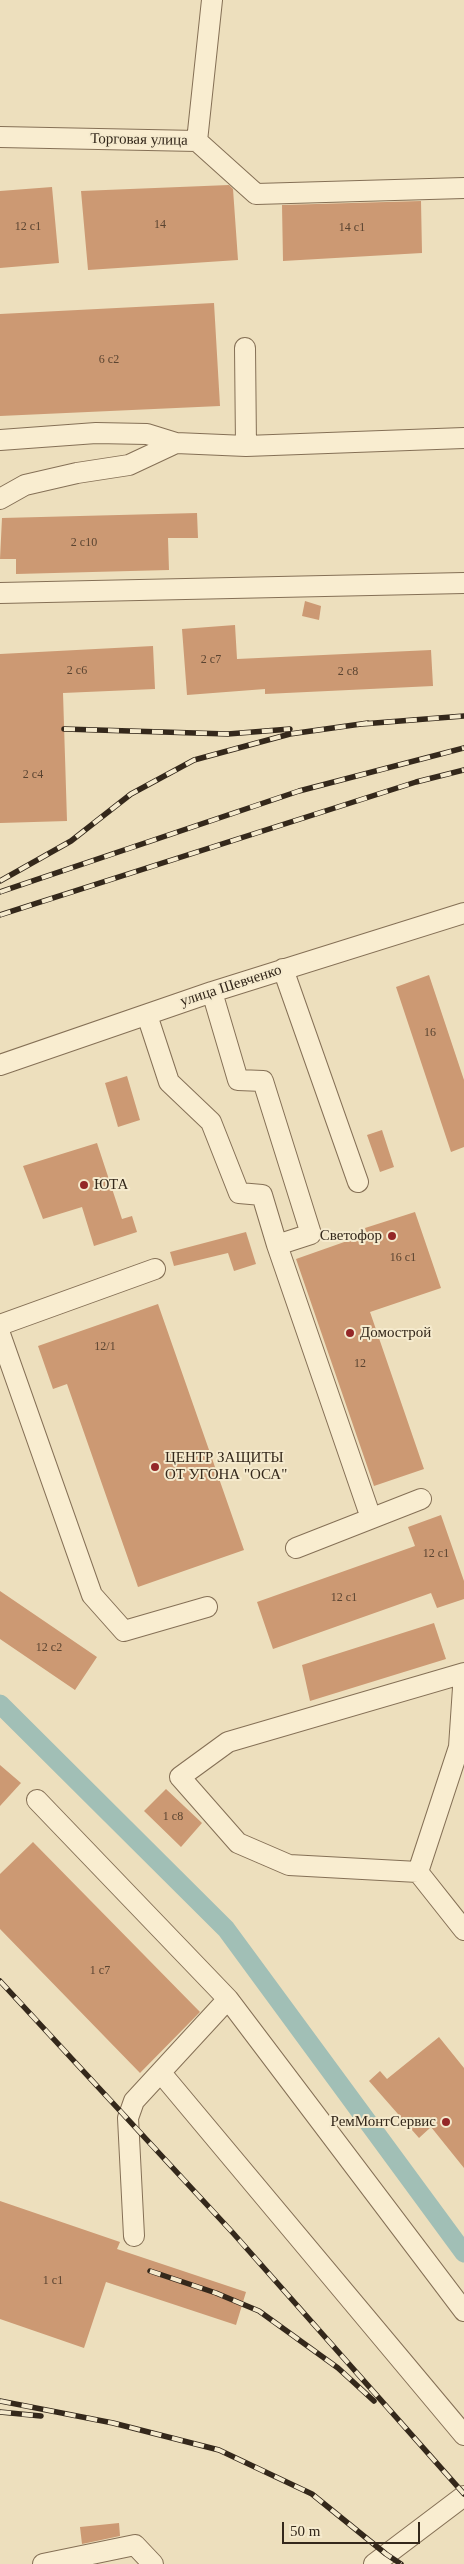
<!DOCTYPE html>
<meta charset="utf-8">
<style>
body{margin:0}
#map{position:relative;width:464px;height:2564px;overflow:hidden;background:#eddfbd;font-family:"Times New Roman",serif}
canvas{display:block}
.scale{position:absolute;left:282px;top:2522px;width:138px;height:22px;box-sizing:border-box;border:2px solid #34281b;border-top:0;padding-left:6px;font-size:15px;line-height:18px;white-space:nowrap;color:#34281b;-webkit-text-stroke:4px #f5eacd;paint-order:stroke}
</style>
<div id="map">
<canvas width="464" height="2564"></canvas>
<div class="scale">50 m</div>
</div>
<script>
const ctx = document.querySelector('canvas').getContext('2d');
ctx.lineJoin = 'round';
function toPath(rows) {
  const path = new Path2D();
  for (const r of rows) {
    path.moveTo(r[0], r[1]);
    for (let i = 2; i < r.length; i += 2) path.lineTo(r[i], r[i + 1]);
  }
  return path;
}
function trace(path, color, width, dash) {
  ctx.strokeStyle = color;
  ctx.lineWidth = width;
  ctx.lineCap = dash ? 'butt' : 'round';
  ctx.setLineDash(dash || []);
  ctx.stroke(path);
}
function paint(path, color) {
  ctx.fillStyle = color;
  ctx.fill(path, 'evenodd');
}
function drawText(font, color, halo, rows, align = 'center') {
  ctx.font = font + ' "Times New Roman",serif';
  ctx.lineWidth = 4;
  ctx.setLineDash([]);
  ctx.textBaseline = 'middle';
  ctx.strokeStyle = halo;
  ctx.fillStyle = color;
  for (const [text, x, y, turn = 0] of rows) {
    ctx.save();
    ctx.translate(x, y);
    ctx.rotate((+turn || 0) * Math.PI / 180);
    ctx.textAlign = isNaN(turn) ? turn : align;
    if (halo) ctx.strokeText(text, 0, 0);
    ctx.fillText(text, 0, 0);
    ctx.restore();
  }
}
trace(toPath([
 [0,1704,226,1929,464,2253]
]), '#a1bfb6', 19);
paint(toPath([
 [229,185,233,189,238,260,88,270,81,191],
 [52,187,59,263,0,268,0,191],
 [421,201,422,253,283,261,282,205],
 [214,303,220,406,0,416,0,314],
 [197,513,198,538,168,538,169,570,16,574,16,559,0,559,2,518],
 [305,601,321,606,319,620,302,616],
 [235,625,237,659,431,650,433,686,265,694,265,689,187,695,182,629],
 [153,646,155,689,63,693,67,821,0,823,0,654],
 [429,975,464,1080,464,1147,451,1152,396,987],
 [127,1076,140,1120,118,1127,105,1083],
 [382,1130,394,1167,380,1172,367,1135],
 [97,1143,122,1219,132,1216,137,1232,94,1246,82,1207,43,1219,23,1166],
 [415,1212,441,1288,370,1312,424,1469,374,1486,296,1259,367,1234,365,1228],
 [246,1232,256,1264,234,1271,228,1253,174,1266,170,1252],
 [158,1304,244,1550,138,1587,67,1384,53,1389,38,1346],
 [441,1515,464,1581,464,1599,437,1608,431,1593,273,1649,257,1602,415,1546,408,1527],
 [0,1591,97,1657,75,1690,0,1639],
 [434,1623,446,1659,310,1701,302,1665],
 [0,1765,21,1783,0,1806],
 [166,1789,202,1823,181,1847,144,1811],
 [33,1842,200,2012,140,2073,0,1929,0,1874],
 [439,2037,464,2068,464,2168,431,2127,419,2138,369,2081,380,2071,387,2079],
 [0,2201,120,2242,117,2249,246,2292,236,2325,106,2282,84,2348,0,2319],
 [119,2523,120,2536,82,2544,80,2527]
]), '#cc9973');
const minor = toPath([
 [0,137,197,141,212,0],
 [197,141,256,194,464,188],
 [245,348,246,446],
 [0,440,96,433,147,434,176,443],
 [0,499,25,485,77,473,129,465,176,443,246,446,464,438],
 [0,593,464,583],
 [283,969,358,1182],
 [147,1015,169,1082,211,1122,239,1193,262,1195,277,1245,311,1234,263,1081,238,1080,212,992],
 [0,1065,212,992,464,913],
 [277,1245,371,1518],
 [0,1325,155,1269],
 [0,1334,92,1595,124,1631,207,1607],
 [296,1548,421,1499],
 [37,1800,228,1999,464,2311],
 [418,1872,459,1747,464,1673,228,1742,180,1777,238,1843,289,1865,418,1872,464,1930],
 [161,2073,464,2435],
 [134,2236,128,2118,134,2101,228,1999],
 [43,2564,135,2545,153,2564],
 [374,2564,464,2496]
]);
trace(minor, '#857056', 22);
trace(minor, '#f9edd0', 20);
const rail = toPath([
 [362,724,464,716],
 [64,729,228,734,290,729],
 [0,881,71,841,131,794,194,760,290,734,368,723],
 [0,892,299,791,464,748],
 [0,915,416,782,464,770],
 [0,1981,233,2233,464,2494],
 [150,2271,216,2293,259,2311,338,2368,374,2401],
 [0,2401,113,2423,219,2450,312,2494,386,2554,401,2564],
 [0,2412,41,2416]
]);
trace(rail, '#34281b', 5.5);
trace(rail, '#f5eacd', 4, [11]);
for (const [x, y, r, color] of [
 [84,1185,5,"#942727"],
 [392,1236,5,"#942727"],
 [350,1333,5,"#942727"],
 [155,1467,5,"#942727"],
 [446,2122,5,"#942727"]
]) {
  const dot = new Path2D();
  dot.arc(x, y, r, 0, 2 * Math.PI);
  ctx.fillStyle = color;
  ctx.fill(dot);
  trace(dot, '#f5eacd', 2);
}
drawText('12px', '#5a4431', null, [
 ["14",160,225],
 ["12 с1",28,227],
 ["14 с1",352,228],
 ["6 с2",109,360],
 ["2 с10",84,543],
 ["2 с7",211,660],
 ["2 с6",77,671],
 ["2 с8",348,672],
 ["2 с4",33,775],
 ["16",430,1033],
 ["16 с1",403,1258],
 ["12/1",105,1347],
 ["12",360,1364],
 ["12 с1",436,1554],
 ["12 с1",344,1598],
 ["12 с2",49,1648],
 ["1 с8",173,1817],
 ["1 с7",100,1971],
 ["1 с1",53,2281]
]);
drawText('15px', '#34281b', '#f5eacd', [
 ["Торговая улица",139,140,1],
 ["улица Шевченко",231,986,-18]
]);
drawText('15px', '#34281b', '#f5eacd', [
 ["ЮТА",94,1185],
 ["Светофор",382,1236,"right"],
 ["Домострой",360,1333],
 ["ЦЕНТР ЗАЩИТЫ",165,1458],
 ["ОТ УГОНА \"ОСА\"",165,1475],
 ["РемМонтСервис",436,2122,"right"]
], 'left');
</script>
